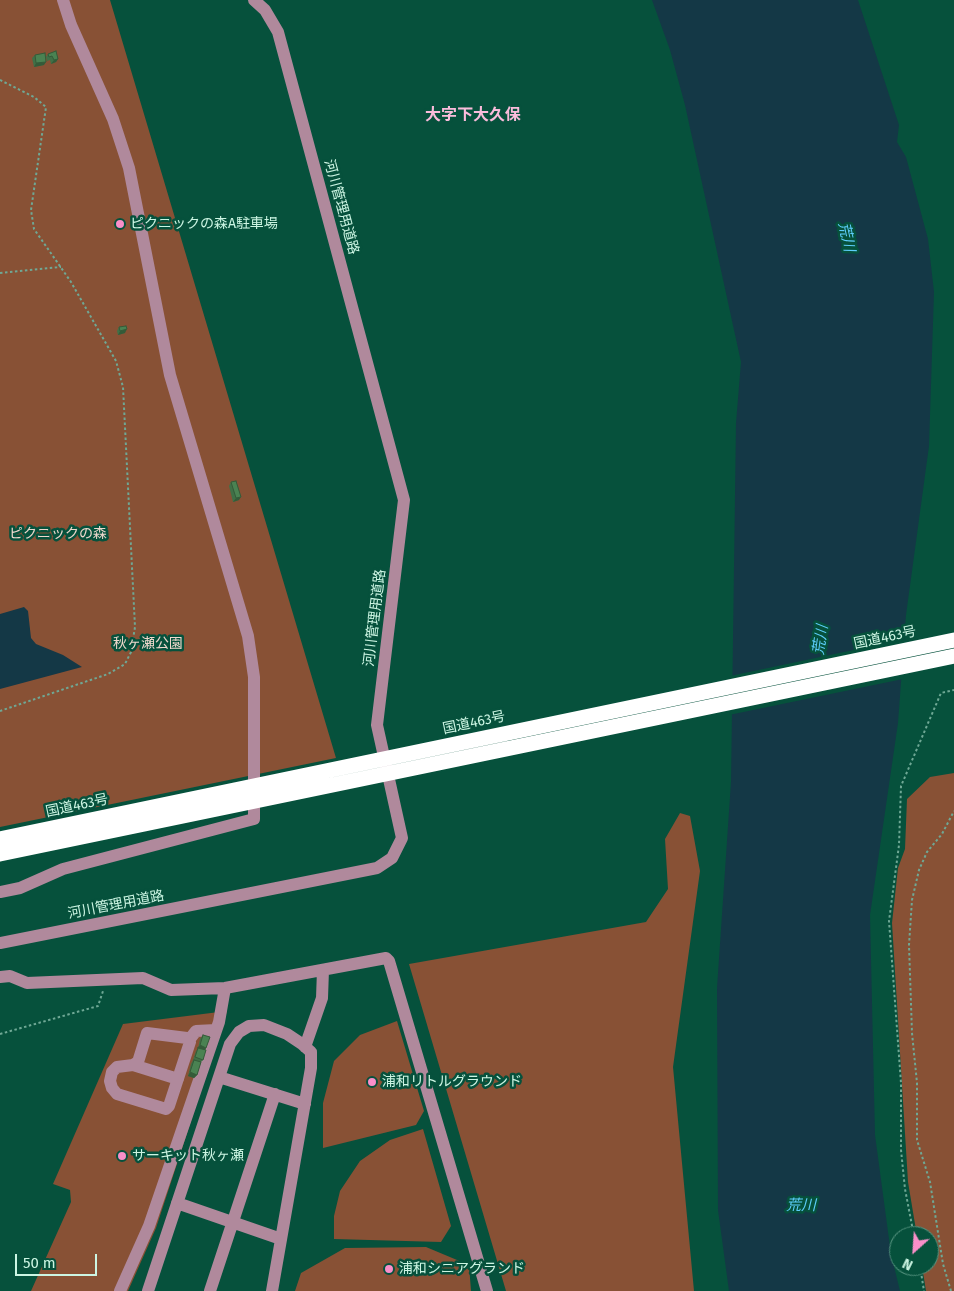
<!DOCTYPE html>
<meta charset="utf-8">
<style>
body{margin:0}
#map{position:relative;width:954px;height:1291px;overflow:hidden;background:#06513c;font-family:"Fira Sans",sans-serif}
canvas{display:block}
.north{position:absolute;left:889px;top:1226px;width:50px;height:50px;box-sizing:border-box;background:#06513c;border:1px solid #55937f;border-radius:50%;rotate:206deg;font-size:14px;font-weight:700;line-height:20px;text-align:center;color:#ccf5e3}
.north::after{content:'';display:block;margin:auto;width:18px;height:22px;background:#f98fc9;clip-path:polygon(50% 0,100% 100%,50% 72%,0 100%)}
.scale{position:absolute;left:15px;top:1254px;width:82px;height:22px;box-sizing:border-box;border:2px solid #ccf5e3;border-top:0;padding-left:6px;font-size:15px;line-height:18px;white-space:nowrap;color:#ccf5e3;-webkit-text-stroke:4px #06513c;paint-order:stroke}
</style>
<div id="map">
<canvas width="954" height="1291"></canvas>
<div class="north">N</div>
<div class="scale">50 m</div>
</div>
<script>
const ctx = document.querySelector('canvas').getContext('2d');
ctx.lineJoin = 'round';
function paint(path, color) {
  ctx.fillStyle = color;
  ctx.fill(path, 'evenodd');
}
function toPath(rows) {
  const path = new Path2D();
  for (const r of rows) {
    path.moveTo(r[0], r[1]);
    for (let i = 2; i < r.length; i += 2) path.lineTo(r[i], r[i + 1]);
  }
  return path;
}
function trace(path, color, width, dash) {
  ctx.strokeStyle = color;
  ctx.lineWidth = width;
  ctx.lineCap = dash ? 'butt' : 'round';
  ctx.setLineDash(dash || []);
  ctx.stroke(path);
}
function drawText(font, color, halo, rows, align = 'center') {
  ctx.font = font + ' "Fira Sans","Noto Sans JP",sans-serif';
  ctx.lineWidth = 5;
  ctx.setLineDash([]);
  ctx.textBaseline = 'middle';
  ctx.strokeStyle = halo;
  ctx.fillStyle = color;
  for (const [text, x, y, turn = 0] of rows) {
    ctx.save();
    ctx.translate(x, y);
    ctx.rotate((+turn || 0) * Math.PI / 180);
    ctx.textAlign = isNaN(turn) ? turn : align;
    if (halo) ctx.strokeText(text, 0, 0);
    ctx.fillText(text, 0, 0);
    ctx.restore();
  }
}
paint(toPath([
 [0,0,110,0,336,758,0,827],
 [954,773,954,1291,926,1291,922,1266,929,1266,929,1236,917,1236,908,1182,892,923,898,868,905,849,907,799,930,777],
 [680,813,690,816,700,871,673,1067,694,1291,506,1291,409,964,646,922,668,889,665,839],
 [227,1011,156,1228,128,1291,31,1291,71,1202,70,1190,53,1184,123,1024],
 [397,1021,424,1111,416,1125,323,1148,323,1103,334,1061,360,1035],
 [423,1129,451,1226,441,1242,334,1239,334,1216,340,1191,360,1161,390,1140],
 [426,1247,469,1265,471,1291,295,1291,301,1273,345,1248]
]), '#885135');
paint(toPath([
 [652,0,858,0,899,125,897,142,906,157,928,239,934,292,929,446,906,615,898,723,870,915,875,1135,891,1254,900,1291,729,1291,718,1210,717,988,731,782,736,423,741,362,685,105,670,50],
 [24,607,28,611,31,638,36,644,63,655,82,667,0,689,0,614]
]), '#143846');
paint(toPath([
 [906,639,903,679,729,715,730,676]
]), '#06513c');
trace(toPath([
 [0,80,34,97,46,107,31,210,34,229,71,282,116,361,123,387,135,627,131,652,125,664,108,674,0,711],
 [0,273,61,267],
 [0,1034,98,1006,103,991],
 [914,1236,905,1189,901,1150,901,1083,889,921,899,845,901,786,941,693,954,690],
 [920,1266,924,1291],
 [951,1291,943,1264,930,1182,917,1140,917,1083,912,1033,909,945,912,900,919,870,927,852,942,834,954,811]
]), '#6fa895', 2, [2.5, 2.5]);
trace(toPath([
 [0,892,20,888,63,869,254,819,254,677,248,636,170,375,129,168,113,119,71,25,63,0],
 [0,943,377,868,392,858,402,838,377,725,404,500,278,32,265,10,254,0],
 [0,977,10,976,27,983,143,978,171,990,225,988,386,958,389,961,487,1291],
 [147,1033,187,1038,190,1042,169,1106,166,1109,117,1094,112,1088,110,1081,112,1072,117,1067,133,1065,138,1062,147,1033],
 [189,1040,196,1031,216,1030],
 [305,1047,322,998,323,970],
 [133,1065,178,1079],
 [219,1077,305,1104],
 [177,1203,281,1239],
 [120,1291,149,1226,219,1022,225,988],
 [148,1291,230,1044,239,1032,249,1026,264,1025,287,1034,302,1044,311,1052,311,1068,272,1291],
 [210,1291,275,1094]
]), '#b0899c', 12);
trace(toPath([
 [0,839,954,640],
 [0,854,954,656]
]), '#fff', 15);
paint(toPath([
 [48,54,58,59,56,62,51,64,50,60,47,61,46,57],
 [35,55,44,65,34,67,32,58],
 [119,327,125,333,118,335,117,331],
 [231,482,239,500,233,502,229,486],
 [203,1035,206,1048,205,1050,203,1060,200,1063,197,1075,194,1078,188,1076,191,1064,193,1060,196,1051,198,1049,200,1039]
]), '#407047');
paint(toPath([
 [58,59,56,62,51,64,54,60],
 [46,62,44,65,34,67,36,63],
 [127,329,125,333,118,335,120,331],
 [241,497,239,500,233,502,236,498],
 [200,1045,206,1048,204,1051,197,1048],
 [190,1072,197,1075,194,1078,188,1076]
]), '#345b39');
const building = toPath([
 [56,51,58,59,54,60,52,56,49,57,48,54,56,51],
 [45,53,46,62,36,63,35,55,45,53],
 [126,326,127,329,120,331,119,327,126,326],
 [236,481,241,497,236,498,231,482,236,481],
 [203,1035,210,1037,206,1048,200,1045,203,1035],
 [198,1048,206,1050,203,1060,195,1057,198,1048],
 [194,1060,201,1062,197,1075,190,1072,194,1060]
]);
paint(building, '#4a8252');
trace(building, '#345b39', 1);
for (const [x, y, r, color] of [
 [120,224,5,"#f98fc9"],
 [372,1082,5,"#f98fc9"],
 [122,1156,5,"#f98fc9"],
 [389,1269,5,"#f98fc9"]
]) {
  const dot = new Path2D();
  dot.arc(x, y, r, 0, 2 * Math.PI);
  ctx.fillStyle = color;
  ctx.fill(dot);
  trace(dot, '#06513c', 2);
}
drawText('14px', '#ccf5e3', '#06513c', [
 ["河川管理用道路",341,207,75],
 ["河川管理用道路",375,618,-83],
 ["国道463号",885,638,-12],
 ["国道463号",474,723,-12],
 ["国道463号",77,806,-12],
 ["河川管理用道路",116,905,-11]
]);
drawText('14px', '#ccf5e3', '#06513c', [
 ["ピクニックの森A駐車場",130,224],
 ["浦和リトルグラウンド",382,1082],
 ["サーキット秋ヶ瀬",132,1156],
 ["浦和シニアグランド",399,1269]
], 'left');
drawText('14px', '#efd8cd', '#06513c', [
 ["ピクニックの森",58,534],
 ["秋ヶ瀬公園",148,644]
]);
drawText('italic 15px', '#5dcdfa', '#06513c', [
 ["荒川",846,237,78],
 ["荒川",821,640,-82],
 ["荒川",801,1206]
]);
drawText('bold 16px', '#f9bcdb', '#06513c', [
 ["大字下大久保",473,116]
]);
</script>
